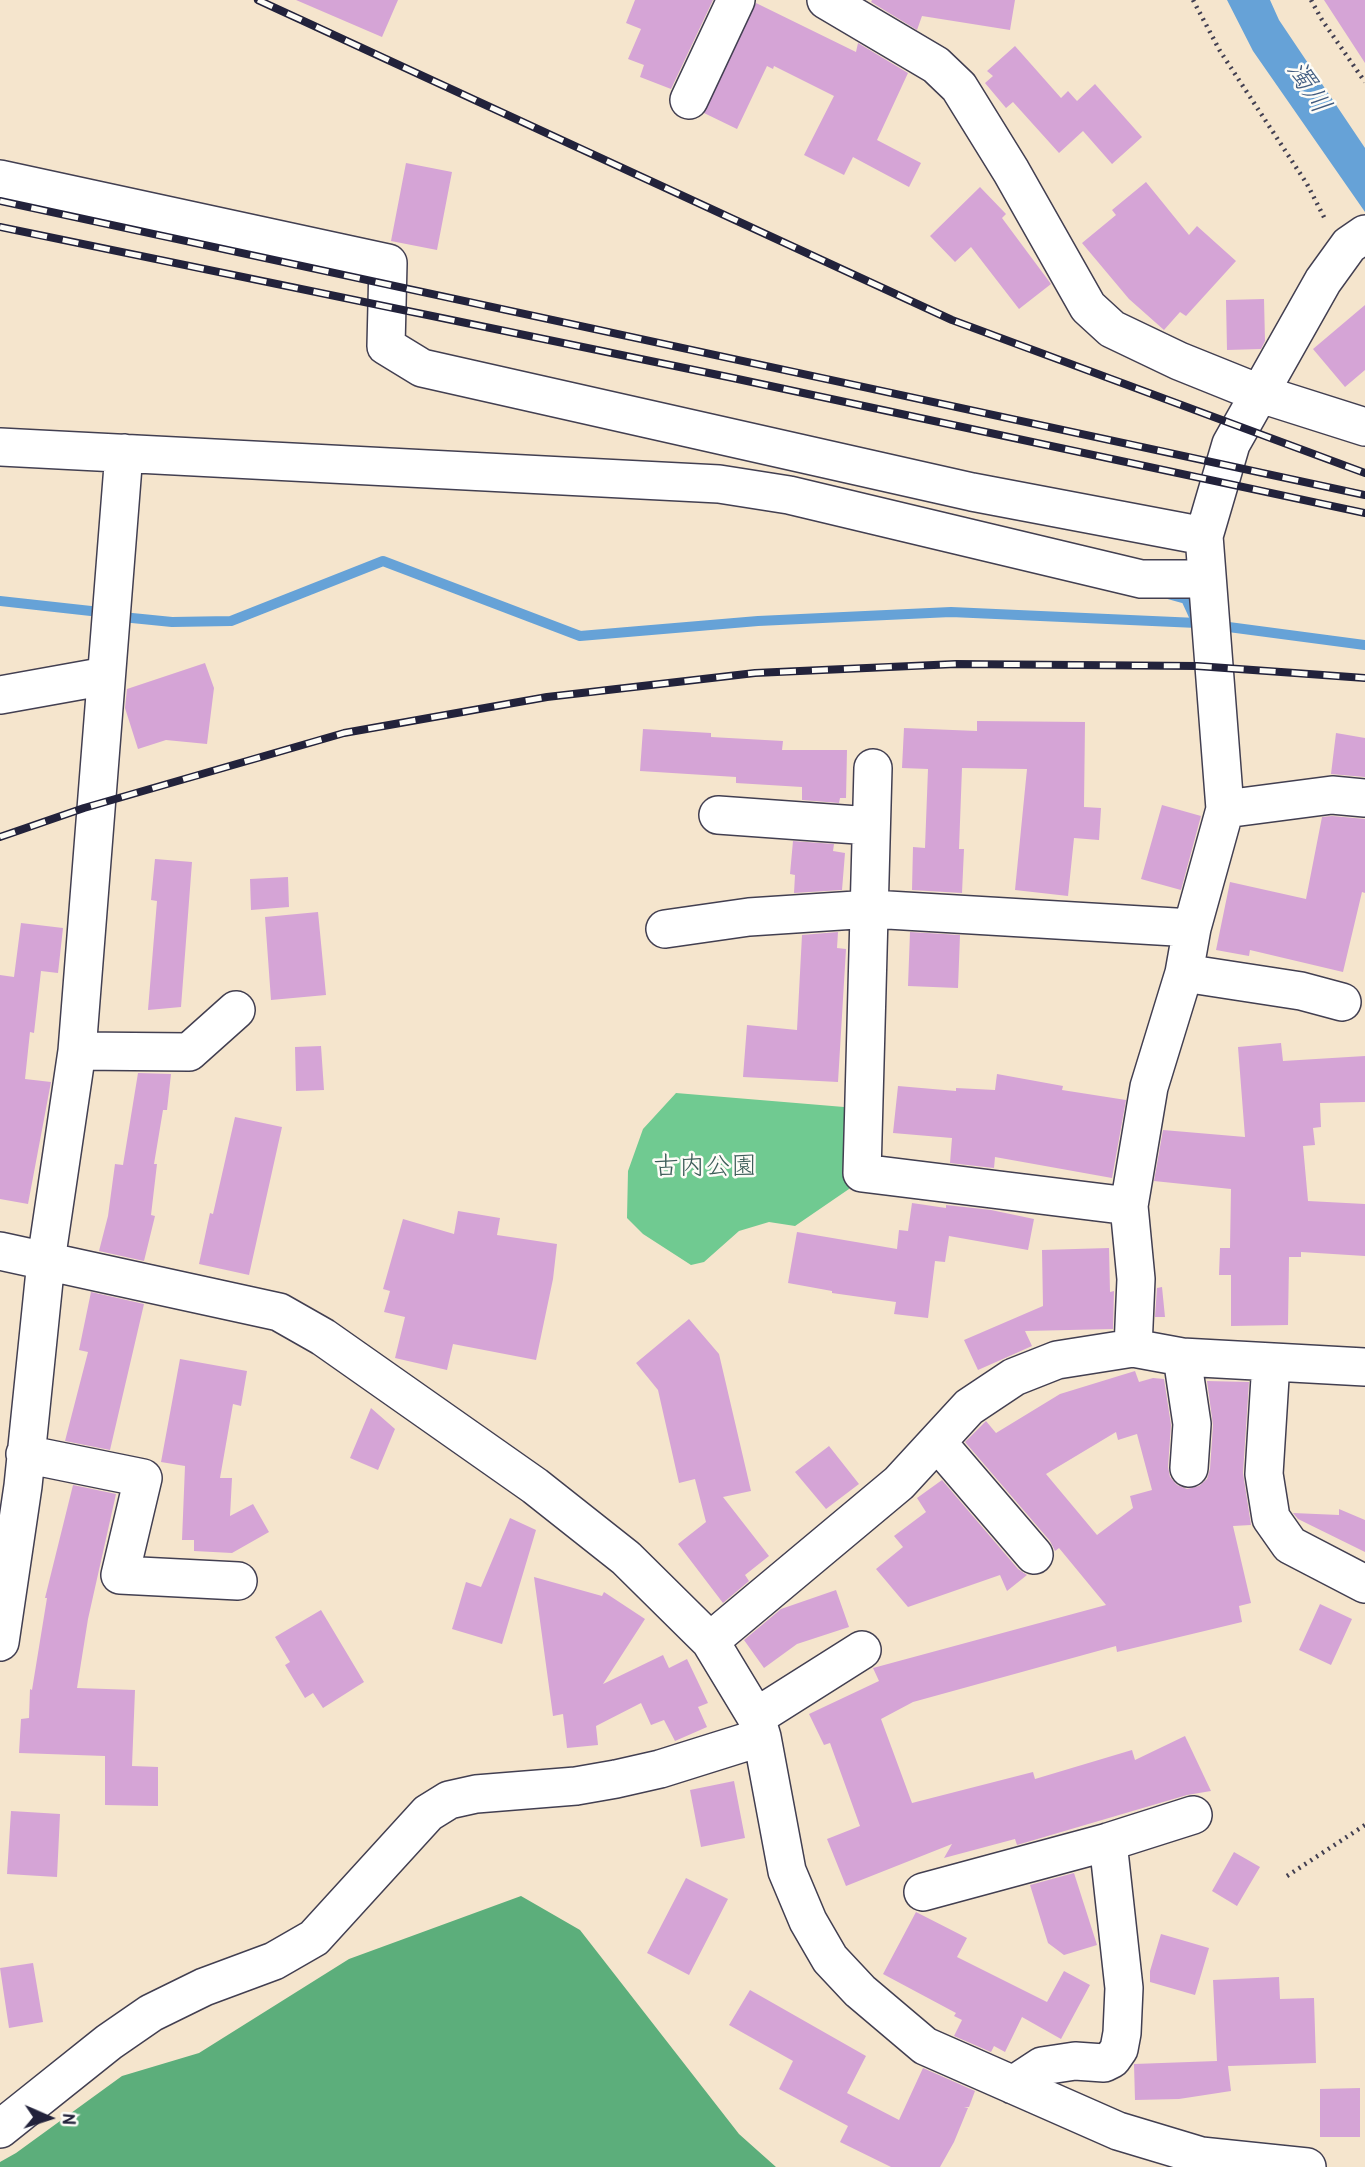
<!DOCTYPE html>
<meta charset="utf-8">
<style>
body{margin:0}
#map{position:relative;width:1365px;height:2167px;overflow:hidden;background:#f5e5cd;font-family:"Patrick Hand",sans-serif}
canvas{display:block}
.north{position:absolute;left:14px;top:2083px;width:70px;height:70px;-webkit-text-stroke:5px #fdfcf7;paint-order:stroke;rotate:93deg;font-size:19px;font-weight:700;line-height:28px;text-align:center;color:#22223b}
.north::after{content:'';display:block;margin:auto;width:24px;height:32px;background:#22223b;clip-path:polygon(50% 0,100% 100%,50% 72%,0 100%)}
</style>
<div id="map">
<canvas width="1365" height="2167"></canvas>
<div class="north">N</div>
</div>
<script>
const ctx = document.querySelector('canvas').getContext('2d');
ctx.lineJoin = 'round';
function paint(path, color) {
  ctx.fillStyle = color;
  ctx.fill(path, 'evenodd');
}
function toPath(rows) {
  const path = new Path2D();
  for (const r of rows) {
    path.moveTo(r[0], r[1]);
    for (let i = 2; i < r.length; i += 2) path.lineTo(r[i], r[i + 1]);
  }
  return path;
}
function trace(path, color, width, dash) {
  ctx.strokeStyle = color;
  ctx.lineWidth = width;
  ctx.lineCap = dash ? 'butt' : 'round';
  ctx.setLineDash(dash || []);
  ctx.stroke(path);
}
function drawText(font, color, halo, rows, align = 'center') {
  ctx.font = font + ' "Patrick Hand","Klee One",sans-serif';
  ctx.lineWidth = 5;
  ctx.setLineDash([]);
  ctx.textBaseline = 'middle';
  ctx.strokeStyle = halo;
  ctx.fillStyle = color;
  for (const [text, x, y, turn = 0] of rows) {
    ctx.save();
    ctx.translate(x, y);
    ctx.rotate((+turn || 0) * Math.PI / 180);
    ctx.textAlign = isNaN(turn) ? turn : align;
    if (halo) ctx.strokeText(text, 0, 0);
    ctx.fillText(text, 0, 0);
    ctx.restore();
  }
}
paint(toPath([
 [676,1093,856,1108,855,1178,849,1189,795,1226,769,1222,739,1231,704,1262,691,1265,643,1234,627,1218,628,1171,643,1129]
]), '#70ca91');
paint(toPath([
 [521,1896,580,1930,739,2134,776,2167,0,2167,0,2162,16,2153,122,2076,199,2053,349,1959]
]), '#5cae7b');
paint(toPath([
 [1227,0,1270,0,1279,20,1365,148,1365,212,1253,51]
]), '#66a2d7');
trace(toPath([
 [0,601,100,612],
 [122,617,172,622,231,621,383,561,580,636,758,621,951,612,1197,623,1186,599,1168,594],
 [1221,626,1365,645]
]), '#66a2d7', 10);
paint(toPath([
 [296,0,398,0,382,37],
 [635,0,713,0,671,89,640,77,644,65,628,59,641,29,626,23],
 [872,0,1015,0,1010,30,922,16,917,30,871,2],
 [1324,0,1365,0,1365,63],
 [756,3,856,52,858,43,908,73,877,140,921,163,909,187,853,157,844,175,804,155,834,96,774,66,773,69,767,66,737,129,704,113],
 [1015,46,1061,98,1068,91,1077,101,1095,84,1142,137,1112,164,1083,131,1059,153,1013,102,1006,108,985,83,993,76,987,71],
 [406,163,452,172,437,250,391,241],
 [1146,182,1189,235,1197,226,1236,261,1186,316,1180,312,1164,330,1129,299,1082,243,1116,215,1112,210],
 [980,187,1006,214,1002,218,1051,284,1019,309,971,247,955,262,930,236],
 [1264,299,1265,341,1261,349,1227,350,1226,300],
 [1365,305,1365,370,1345,387,1313,349],
 [205,663,214,688,207,744,166,740,138,749,125,708,127,689],
 [977,721,1085,722,1084,807,1101,808,1099,840,1074,838,1068,896,1015,890,1027,769,962,768,959,849,964,849,962,893,912,890,913,847,925,848,928,769,902,768,904,728,977,731],
 [643,729,711,733,711,737,783,741,782,750,847,750,846,798,840,798,839,803,802,800,802,787,736,783,736,777,640,771],
 [1336,733,1365,738,1365,777,1331,774],
 [1162,805,1201,816,1181,890,1141,879],
 [1332,816,1365,819,1365,893,1362,892,1343,972,1250,950,1249,956,1216,950,1230,882,1306,899,1322,817],
 [793,841,834,844,833,851,845,853,842,890,794,893,795,875,790,874],
 [155,859,192,862,181,1007,148,1010,157,901,151,900],
 [288,877,289,907,251,910,250,879],
 [318,912,326,995,271,1000,265,917],
 [21,923,63,928,58,973,41,971,34,1033,30,1032,25,1079,51,1082,28,1204,0,1199,0,975,14,977],
 [838,932,837,948,846,949,838,1082,743,1077,747,1025,797,1030,802,935],
 [910,932,960,935,958,988,908,986],
 [1281,1043,1283,1061,1365,1056,1365,1102,1320,1103,1321,1127,1313,1128,1315,1145,1303,1146,1308,1201,1365,1204,1365,1256,1301,1252,1301,1257,1289,1257,1288,1325,1231,1326,1231,1275,1219,1275,1220,1248,1230,1248,1231,1189,1154,1181,1163,1130,1245,1137,1238,1047],
 [321,1046,324,1090,296,1091,295,1047],
 [138,1073,171,1074,167,1110,163,1110,154,1164,157,1164,151,1215,155,1216,144,1261,99,1251,108,1216,115,1164,123,1165],
 [997,1074,1063,1086,1062,1090,1126,1100,1112,1178,995,1157,994,1168,950,1163,952,1138,893,1133,898,1086,956,1091,956,1088,995,1090],
 [235,1117,282,1127,249,1275,199,1264,210,1213,213,1214],
 [912,1203,946,1208,946,1205,991,1210,1034,1219,1028,1250,949,1236,945,1262,935,1261,928,1318,894,1314,896,1302,832,1293,832,1291,788,1283,797,1232,897,1249,899,1230,908,1231],
 [458,1211,500,1218,497,1235,557,1244,553,1279,536,1360,453,1344,447,1370,395,1358,405,1317,384,1312,390,1291,383,1289,403,1219,454,1234],
 [1109,1248,1110,1292,1114,1291,1113,1329,1025,1331,1032,1346,978,1370,964,1340,1043,1306,1042,1250],
 [1162,1287,1165,1317,1155,1317,1157,1288],
 [91,1292,144,1304,110,1450,65,1441,88,1352,79,1350],
 [689,1319,719,1354,751,1491,723,1497,769,1556,745,1575,749,1581,723,1603,678,1544,706,1522,695,1479,679,1483,658,1390,636,1363],
 [180,1359,247,1371,241,1406,233,1404,220,1478,232,1478,230,1516,253,1504,269,1532,232,1553,194,1551,194,1540,182,1540,185,1466,161,1462],
 [1135,1371,1139,1382,1153,1378,1164,1379,1171,1425,1168,1467,1170,1477,1177,1485,1187,1489,1199,1486,1207,1479,1210,1469,1213,1425,1207,1381,1249,1382,1243,1473,1251,1525,1233,1526,1251,1603,1239,1606,1242,1622,1117,1652,1116,1646,913,1702,881,1719,912,1803,1033,1772,1035,1779,1132,1750,1135,1760,1185,1736,1211,1791,1187,1795,1017,1845,1015,1839,944,1858,952,1844,846,1886,827,1839,860,1826,830,1743,824,1745,809,1714,879,1681,873,1668,1106,1605,1059,1548,1055,1551,1050,1541,965,1442,986,1421,996,1433,1060,1394],
 [1116,1432,1118,1440,1137,1434,1152,1490,1130,1496,1133,1508,1097,1535,1046,1474],
 [371,1408,395,1429,378,1470,350,1458],
 [829,1446,859,1484,826,1509,795,1472],
 [942,1480,1018,1569,1027,1575,1007,1591,1000,1575,908,1607,876,1569,903,1547,894,1536,926,1512,917,1498],
 [73,1485,116,1494,88,1619,77,1688,135,1690,132,1766,158,1767,158,1806,105,1805,105,1756,19,1753,21,1719,29,1718,30,1689,32,1690,47,1598,45,1598],
 [1339,1509,1365,1520,1365,1552,1298,1519,1293,1513,1339,1515],
 [510,1518,536,1530,502,1644,452,1629,466,1582,481,1587],
 [534,1577,602,1596,604,1592,645,1619,603,1684,663,1655,669,1668,687,1659,708,1703,698,1707,707,1727,675,1741,664,1720,651,1725,641,1703,596,1726,598,1745,567,1748,563,1714,553,1716],
 [836,1590,849,1627,797,1644,764,1668,744,1640,781,1609],
 [1320,1604,1352,1619,1331,1665,1299,1650],
 [321,1610,364,1682,323,1708,313,1693,305,1698,285,1665,290,1662,275,1637],
 [734,1781,745,1838,701,1847,690,1790],
 [11,1811,60,1814,57,1877,7,1874],
 [1234,1852,1260,1867,1237,1906,1212,1891],
 [1074,1873,1097,1945,1064,1955,1048,1943,1030,1885],
 [686,1878,728,1899,689,1975,647,1953],
 [916,1912,967,1938,957,1957,1047,2002,1064,1971,1090,1985,1061,2039,1022,2017,1005,2052,994,2046,991,2052,954,2036,962,2020,954,2016,956,2013,883,1974],
 [1161,1934,1209,1948,1195,1995,1150,1982,1150,1971],
 [33,1963,43,2022,9,2028,0,1968],
 [1279,1977,1280,1999,1314,1998,1316,2063,1228,2066,1231,2091,1179,2099,1135,2100,1134,2064,1217,2061,1213,1980],
 [750,1990,866,2056,847,2093,899,2120,923,2068,975,2091,969,2107,964,2107,968,2108,954,2142,940,2167,891,2167,840,2142,848,2126,779,2089,793,2061,729,2025],
 [1360,2088,1360,2137,1320,2137,1320,2089]
]), '#d5a4d6');
const minor = toPath([
 [826,0,936,65,959,87,1011,171,1088,307,1112,329,1179,361,1261,394,1365,427],
 [689,100,736,0],
 [0,179,388,263,386,346,422,368,972,492,1204,536],
 [0,447,719,484,789,495,1141,579,1207,579],
 [0,695,106,676],
 [873,768,862,1173,1129,1206],
 [1225,809,1332,795,1365,798],
 [718,815,871,826],
 [665,929,749,917,871,909,1192,928],
 [1184,973,1301,991,1342,1002],
 [77,1051,189,1052,236,1010],
 [0,1251,279,1312,323,1337,535,1486,626,1558,710,1641,756,1717,762,1737,787,1871,808,1921,830,1959,860,1991,925,2046,1118,2131,1201,2156,1307,2167],
 [1133,1348,1182,1357,1365,1367],
 [1182,1357,1192,1424,1189,1468],
 [1271,1362,1264,1474,1271,1518,1290,1545,1365,1584],
 [937,1442,1034,1555],
 [25,1454,143,1478,120,1575,238,1581],
 [710,1641,899,1483,969,1407,1014,1377,1057,1360,1133,1348,1136,1279,1129,1206,1149,1087,1184,973,1192,928,1225,809,1204,536,1231,444,1323,281,1349,245,1365,234],
 [0,1642,23,1486,46,1261,77,1051,124,453],
 [756,1717,862,1650],
 [923,1892,1108,1842,1193,1815],
 [1013,2085,1042,2066,1075,2061,1104,2063,1112,2059,1119,2049,1122,2033,1124,1988,1108,1842],
 [0,2129,109,2042,151,2013,204,1987,274,1961,314,1938,428,1813,449,1800,476,1794,576,1786,616,1779,660,1769,762,1737]
]);
trace(minor, '#423f51', 40);
trace(toPath([
 [1193,0,1220,51,1307,184,1326,221],
 [1311,0,1322,20,1365,82],
 [1287,1876,1365,1825]
]), '#423f51', 4.5, [2, 5]);
trace(minor, '#fff', 37);
const rail = toPath([
 [258,0,952,320,1365,473],
 [0,201,1365,495],
 [0,227,733,378,1365,513],
 [0,837,84,808,344,733,547,697,755,673,956,664,1197,666,1365,678]
]);
trace(rail, '#22223b', 8);
trace(rail, '#fdfcf7', 5, [16]);
drawText('26px', '#3d5d59', '#fdfcf7', [
 ["古内公園",705,1167]
]);
drawText('italic 28px', '#415c81', '#fdfcf7', [
 ["濁川",1308,88,57]
]);
</script>
